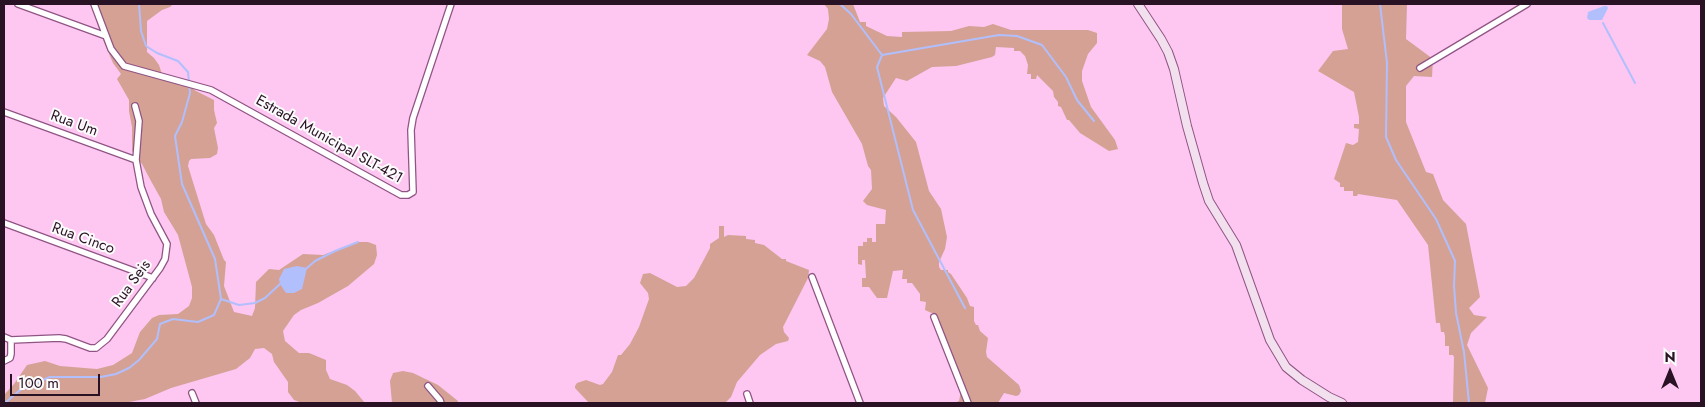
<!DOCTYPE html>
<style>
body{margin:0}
#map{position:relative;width:1705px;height:407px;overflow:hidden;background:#fdc7f1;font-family:Jost,sans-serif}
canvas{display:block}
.frame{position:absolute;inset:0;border:5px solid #2a1225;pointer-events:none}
.north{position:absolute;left:1645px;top:347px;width:50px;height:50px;-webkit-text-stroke:4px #fbfbfb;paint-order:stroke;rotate:0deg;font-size:14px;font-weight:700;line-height:20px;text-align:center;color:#2a1225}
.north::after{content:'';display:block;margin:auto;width:18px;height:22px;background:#2a1225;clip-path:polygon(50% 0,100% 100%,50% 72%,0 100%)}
.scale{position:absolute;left:10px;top:374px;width:90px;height:22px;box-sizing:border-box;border:2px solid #2a1225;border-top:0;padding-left:6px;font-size:15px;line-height:18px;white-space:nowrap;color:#2a1225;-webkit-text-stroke:4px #fbfbfb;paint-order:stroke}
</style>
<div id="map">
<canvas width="1705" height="407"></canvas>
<div class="frame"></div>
<div class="north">N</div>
<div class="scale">100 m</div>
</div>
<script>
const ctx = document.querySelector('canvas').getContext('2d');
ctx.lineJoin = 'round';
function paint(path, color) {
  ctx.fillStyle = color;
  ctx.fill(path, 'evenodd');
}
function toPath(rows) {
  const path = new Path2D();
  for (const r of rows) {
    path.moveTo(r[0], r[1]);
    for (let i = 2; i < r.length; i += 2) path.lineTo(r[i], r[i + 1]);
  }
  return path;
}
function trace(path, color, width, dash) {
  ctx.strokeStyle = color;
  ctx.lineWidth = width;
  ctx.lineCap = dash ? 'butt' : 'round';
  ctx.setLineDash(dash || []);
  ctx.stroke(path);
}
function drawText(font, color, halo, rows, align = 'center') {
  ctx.font = font + ' Jost,sans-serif';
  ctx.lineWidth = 4;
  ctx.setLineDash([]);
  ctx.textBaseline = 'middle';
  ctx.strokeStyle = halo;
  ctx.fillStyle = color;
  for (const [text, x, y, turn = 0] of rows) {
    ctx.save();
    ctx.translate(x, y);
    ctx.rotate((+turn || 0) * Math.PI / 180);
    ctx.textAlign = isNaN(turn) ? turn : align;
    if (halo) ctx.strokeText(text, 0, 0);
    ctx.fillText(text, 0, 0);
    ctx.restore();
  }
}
paint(toPath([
 [92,4,173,4,170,7,162,10,147,21,147,52,154,58,159,65,162,74,169,80,179,85,189,86,196,91,214,100,214,110,217,123,214,128,218,148,217,154,210,158,191,159,189,161,188,166,206,224,214,235,224,260,226,262,224,286,234,312,252,316,255,308,256,282,269,269,279,270,303,254,323,255,358,242,368,242,376,245,377,255,374,264,348,286,318,303,301,310,294,315,283,331,285,341,299,353,309,353,326,360,326,370,330,379,347,385,355,391,365,403,302,403,294,400,288,392,288,382,274,362,272,354,264,348,255,349,250,358,236,369,171,388,145,399,124,403,4,403,4,395,14,384,27,365,45,361,60,366,97,369,113,365,132,353,140,332,152,318,159,315,178,314,189,306,192,298,192,287,178,235,164,212,161,199,151,181,142,164,132,151,132,127,129,111,129,100,117,79,121,74,113,63,100,33],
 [824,4,853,4,860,22,866,22,866,26,887,36,902,37,902,32,951,31,969,26,984,27,993,24,1011,30,1088,30,1097,33,1097,43,1088,54,1082,71,1082,81,1091,107,1115,140,1118,149,1109,151,1080,133,1069,120,1067,120,1061,107,1058,106,1058,102,1054,97,1053,91,1037,75,1036,79,1031,79,1031,74,1027,74,1028,65,1025,56,1020,51,1014,51,1014,48,996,47,995,55,992,57,956,66,932,67,907,81,896,78,883,98,884,106,896,117,916,142,929,191,941,209,947,237,945,249,939,262,939,267,941,270,948,270,948,272,951,274,967,298,970,306,974,307,974,321,976,325,978,325,980,331,988,338,986,352,987,357,1019,385,1021,391,1019,395,1016,396,1004,393,998,403,954,403,959,401,961,391,936,315,925,310,926,302,920,301,920,294,912,283,907,283,907,279,902,279,903,270,893,271,887,298,877,298,869,287,862,287,862,278,866,278,865,260,862,260,862,265,858,264,858,246,863,246,863,242,867,242,867,238,872,238,872,242,876,242,876,224,885,224,886,210,867,205,863,201,872,189,871,170,868,166,862,144,832,92,825,67,820,61,807,55,827,29,829,19,828,9],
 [1342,4,1407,4,1406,39,1433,59,1432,77,1414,76,1406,86,1406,122,1426,172,1433,174,1443,200,1466,224,1480,297,1469,308,1474,315,1487,317,1471,333,1467,345,1488,388,1485,403,1453,403,1454,357,1453,355,1449,355,1449,346,1445,346,1445,336,1444,332,1441,332,1440,323,1436,323,1428,245,1397,200,1358,194,1357,196,1353,196,1353,191,1344,191,1344,187,1340,187,1340,183,1334,179,1346,143,1353,145,1358,142,1359,129,1354,128,1354,124,1359,124,1359,117,1354,92,1318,71,1333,51,1348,49,1342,29],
 [719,226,724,226,724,237,728,235,746,236,746,239,755,240,755,243,764,245,782,259,786,259,786,261,809,270,808,278,783,327,784,332,789,338,788,341,776,344,760,355,737,382,731,397,725,403,589,403,575,388,575,386,577,383,586,380,600,385,603,384,612,372,618,355,621,355,630,344,639,327,649,299,648,293,640,283,643,274,650,273,677,287,686,286,694,278,710,248,710,244,719,238],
 [403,371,413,373,438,385,458,401,457,403,392,403,390,381,393,373]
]), '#d5a194');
paint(toPath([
 [1604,6,1607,6,1608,8,1602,20,1589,20,1587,18,1588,12],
 [297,266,307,268,302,289,294,293,286,293,280,284,279,279,284,269]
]), '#b1bffd');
trace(toPath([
 [840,4,851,14,882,55,877,67,913,210,965,308],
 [1380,4,1387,63,1386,137,1396,160,1436,219,1455,261,1454,286,1456,313,1464,352,1469,403],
 [1603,23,1635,83],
 [882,55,999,35,1017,36,1042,45,1066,77,1077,100,1094,121],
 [307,268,315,261,335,251,358,242],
 [221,299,239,305,255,303,265,298,280,284],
 [5,403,20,390,50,377,101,377,116,374,129,368,139,360,157,339,160,324,173,319,198,322,214,315,221,299,215,259,182,184,175,136,182,122,190,93,188,72,178,61,157,53,146,46,141,31,139,4]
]), '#b1bffd', 2);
const street = toPath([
 [18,4,106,36],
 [94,4,111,49,124,66,211,90,401,195,408,195,413,192,411,130,413,118,451,4],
 [1420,68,1527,4],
 [4,112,136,160],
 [4,223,153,278],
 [812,277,860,403],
 [934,317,968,403],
 [4,337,11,340,59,338,66,339,90,348,96,348,107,339,160,268,165,259,167,244,151,214,141,187,136,160,139,121,135,106],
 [4,361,10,358,11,354,11,340],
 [428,386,440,400,441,403],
 [192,393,196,403],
 [747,394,750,403]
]);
const secondary = toPath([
 [1138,4,1161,39,1168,52,1174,69,1187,126,1203,183,1209,201,1236,245,1270,340,1286,367,1302,380,1329,397,1342,403]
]);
trace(street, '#905484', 8);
trace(secondary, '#905484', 10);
trace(street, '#fff', 5.5);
trace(secondary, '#f3e0ef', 8);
drawText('15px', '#2a1225', '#fbfbfb', [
 ["Rua Um",74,124,20],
 ["Estrada Municipal SLT-421",329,140,29],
 ["Rua Cinco",83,239,20],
 ["Rua Seis",132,284,-54]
]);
</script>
